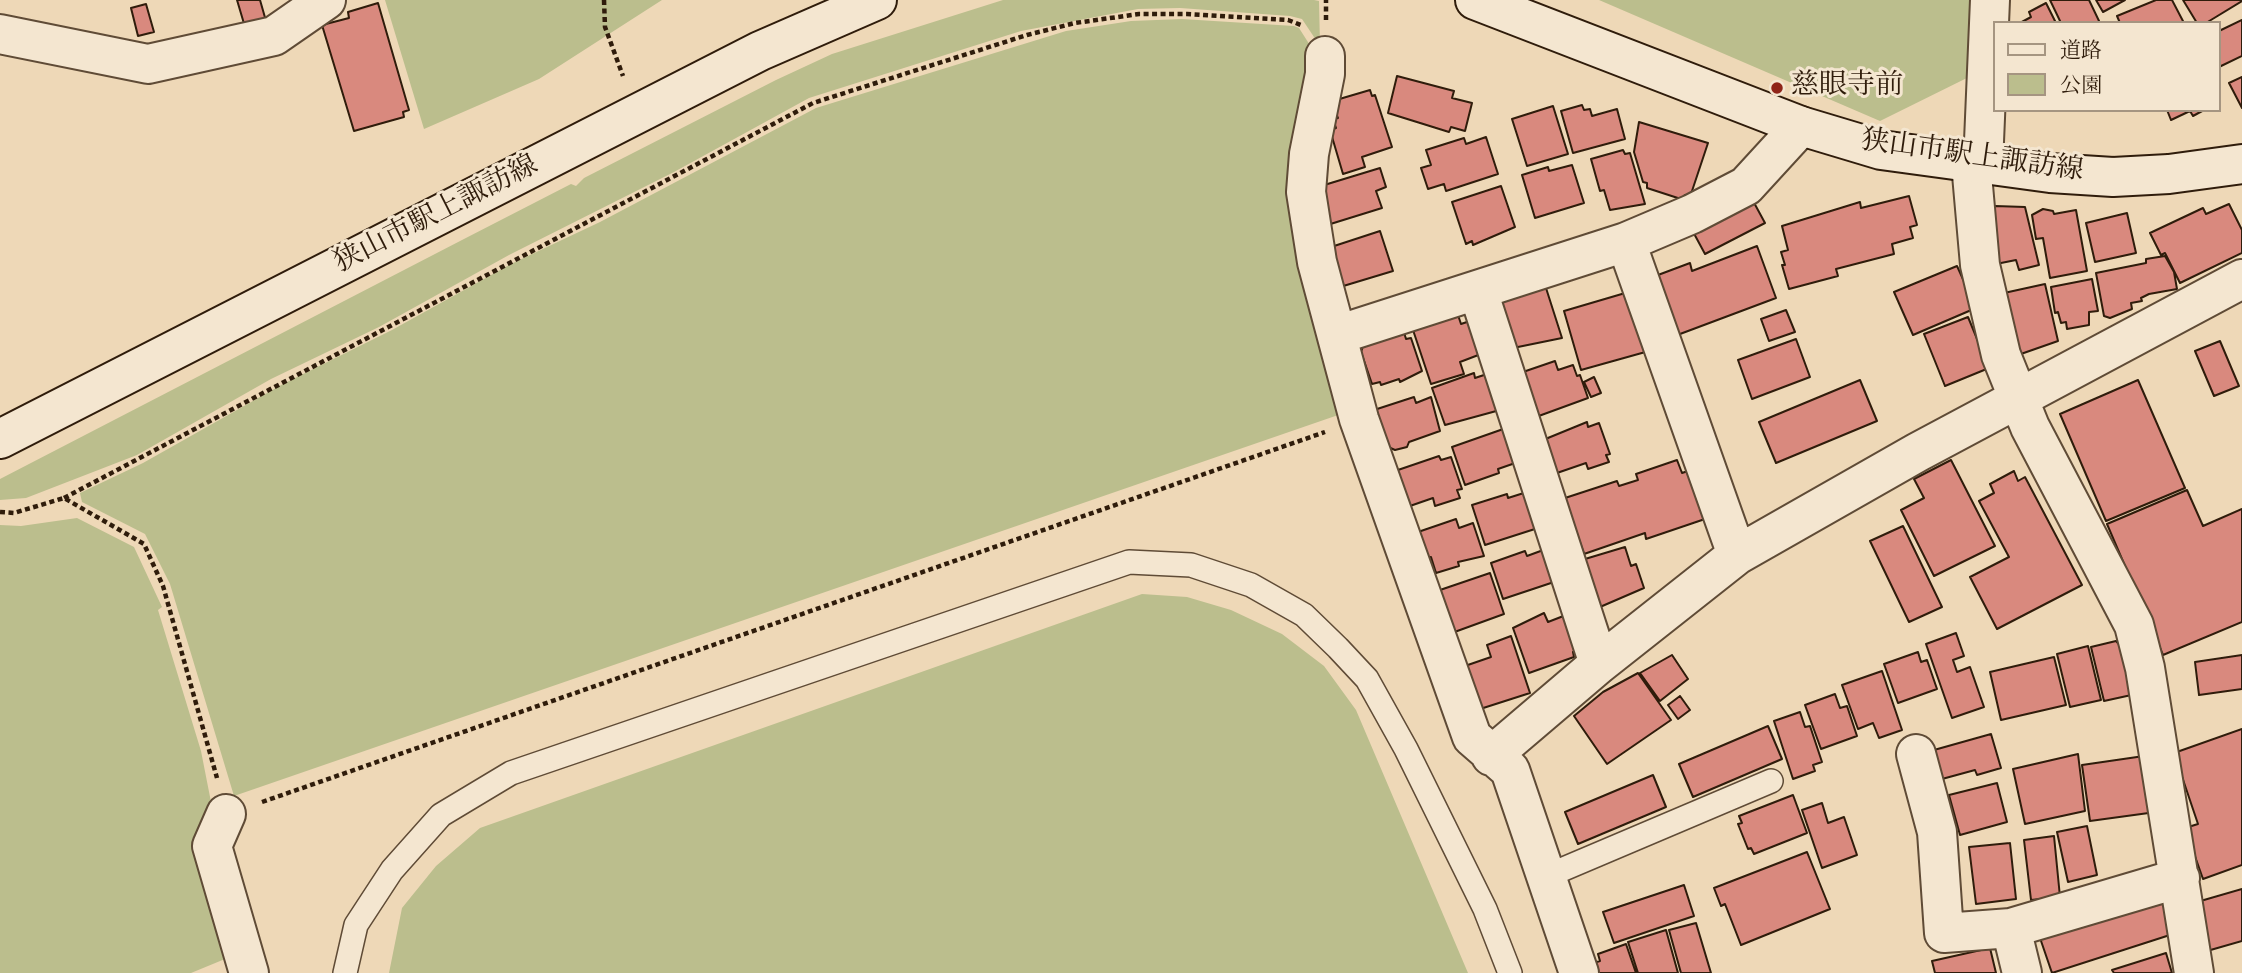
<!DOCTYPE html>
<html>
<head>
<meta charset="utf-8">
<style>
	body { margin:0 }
	#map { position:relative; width:2242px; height:973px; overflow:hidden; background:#eed8b7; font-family:Vollkorn,"Noto Serif JP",serif }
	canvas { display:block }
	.legend { position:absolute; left:1993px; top:21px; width:228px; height:91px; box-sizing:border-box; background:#f4e6d0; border:2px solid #a59581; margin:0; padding:9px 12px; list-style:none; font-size:21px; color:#2f1c0b }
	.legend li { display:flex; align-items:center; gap:14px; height:35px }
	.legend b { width:35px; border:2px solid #a59581 }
</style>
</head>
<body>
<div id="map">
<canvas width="2242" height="973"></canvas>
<ul class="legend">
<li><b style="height:9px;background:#f4e6d0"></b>道路</li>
<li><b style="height:19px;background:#bbbe8d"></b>公園</li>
</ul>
</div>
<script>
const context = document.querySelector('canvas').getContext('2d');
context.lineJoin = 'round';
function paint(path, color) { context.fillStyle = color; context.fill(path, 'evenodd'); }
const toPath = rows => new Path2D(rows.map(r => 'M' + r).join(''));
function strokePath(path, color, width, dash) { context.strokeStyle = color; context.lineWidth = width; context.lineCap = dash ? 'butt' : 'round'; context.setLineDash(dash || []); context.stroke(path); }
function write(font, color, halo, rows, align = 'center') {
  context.font = font + ' Vollkorn,"Noto Serif JP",serif'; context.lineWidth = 6; context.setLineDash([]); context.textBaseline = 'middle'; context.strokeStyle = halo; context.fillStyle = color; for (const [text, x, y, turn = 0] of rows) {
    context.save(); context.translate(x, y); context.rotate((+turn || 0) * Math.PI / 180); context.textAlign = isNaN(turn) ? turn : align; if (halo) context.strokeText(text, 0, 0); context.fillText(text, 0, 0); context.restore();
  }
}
paint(toPath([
	[385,0,662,0,539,79,424,129],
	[1003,0,1314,0,1319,1,1320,46,1302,19,1290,16,1180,8,1138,9,1021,31,809,98,674,172,509,255,379,327,271,379,137,455,26,498,0,500,0,479,462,240,571,184,576,186,584,178,776,80,832,54],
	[1599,0,1981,0,1977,73,1880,121],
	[1182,19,1294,26,1299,28,1313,50,1294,177,1344,413,234,796,170,584,145,534,82,502,80,493,143,463,283,384,392,330,511,264,600,222,816,108,1066,31,1131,21],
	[77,518,134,547,162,607,158,610,201,751,211,802,193,846,228,946,225,959,191,973,0,973,0,525,21,526],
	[1142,594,1187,597,1231,610,1282,634,1324,666,1356,710,1468,973,389,973,402,908,436,866,480,828]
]), '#bbbe8d');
const building = toPath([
	[237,0,260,0,266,21,245,27,237,0],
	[2050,0,2089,0,2100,23,2061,23,2050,0],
	[2096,0,2125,0,2103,12,2096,0],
	[2156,0,2172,0,2184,23,2120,23,2117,16,2156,0],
	[2183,0,2242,0,2242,1,2206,23,2197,23,2183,0],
	[378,3,409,110,403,112,404,117,354,131,322,25,349,18,348,12,378,3],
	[2046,3,2056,23,2020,23,2031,17,2029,12,2046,3],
	[146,4,154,32,138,36,131,8,146,4],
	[2242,20,2242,56,2219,67,2219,31,2242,20],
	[1397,76,1454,91,1452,98,1472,103,1465,131,1451,127,1449,132,1388,113,1397,76],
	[2242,77,2242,108,2229,83,2242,77],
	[1370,90,1372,96,1375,95,1392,147,1362,157,1365,167,1343,174,1330,130,1336,128,1333,119,1338,118,1334,108,1336,100,1370,90],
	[1582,105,1584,110,1590,109,1592,116,1617,109,1625,139,1573,153,1561,111,1582,105],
	[1553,106,1568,154,1527,166,1512,119,1553,106],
	[2167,110,2204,110,2193,116,2190,111,2171,120,2167,110],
	[1639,122,1708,143,1690,197,1685,195,1684,200,1647,188,1647,183,1643,182,1634,152,1639,122],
	[1486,137,1498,174,1446,191,1444,184,1428,189,1421,168,1431,165,1426,150,1464,138,1466,144,1486,137],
	[1623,150,1625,154,1630,153,1645,204,1610,210,1604,190,1600,191,1591,159,1623,150],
	[1572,165,1584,203,1535,218,1522,175,1548,167,1549,171,1572,165],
	[1380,168,1386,187,1376,191,1382,208,1324,226,1321,186,1380,168],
	[1501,186,1515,227,1473,245,1472,241,1466,244,1452,202,1501,186],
	[1909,196,1917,225,1910,227,1913,238,1892,244,1894,254,1836,269,1838,276,1789,289,1782,265,1785,265,1781,252,1788,250,1782,226,1860,202,1861,208,1909,196],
	[1752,199,1765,223,1705,254,1691,228,1752,199],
	[2229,204,2242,230,2242,253,2180,283,2165,253,2161,255,2150,233,2203,208,2206,214,2229,204],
	[1995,206,2025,207,2039,265,2019,270,2016,260,1996,264,1986,212,1995,206],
	[2043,209,2053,211,2054,214,2076,210,2087,271,2050,278,2043,238,2036,239,2032,215,2043,209],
	[2127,213,2136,253,2095,262,2086,223,2127,213],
	[1380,231,1393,271,1340,287,1328,248,1380,231],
	[1757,246,1776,298,1672,337,1650,278,1690,263,1692,271,1757,246],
	[2165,256,2174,272,2177,289,2149,294,2141,298,2142,301,2131,303,2132,309,2110,318,2104,316,2096,273,2146,263,2146,259,2165,256],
	[1957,266,1976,308,1913,335,1894,292,1957,266],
	[2092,279,2098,311,2089,312,2089,325,2067,329,2066,322,2061,323,2058,312,2055,313,2051,287,2092,279],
	[2045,284,2058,341,2018,355,2004,293,2045,284],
	[1546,288,1562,338,1513,348,1500,309,1504,301,1546,288],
	[1632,291,1649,351,1581,370,1564,311,1632,291],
	[1786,310,1795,332,1769,341,1761,319,1786,310],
	[1458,315,1461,324,1470,321,1481,354,1460,362,1464,374,1431,384,1413,330,1458,315],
	[1968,317,1989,368,1945,386,1924,334,1968,317],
	[1403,329,1406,339,1411,338,1422,371,1400,382,1399,379,1381,385,1380,382,1372,384,1361,352,1364,343,1403,329],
	[1796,339,1810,377,1752,399,1738,360,1796,339],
	[2220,341,2239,386,2214,396,2195,351,2220,341],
	[1555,361,1558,370,1573,365,1577,376,1580,375,1588,398,1536,417,1520,373,1555,361],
	[1474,373,1475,378,1487,374,1500,410,1445,425,1432,388,1474,373],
	[1594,377,1601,393,1591,397,1584,382,1594,377],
	[1860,380,1877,421,1776,463,1759,422,1860,380],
	[2138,380,2185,488,2106,521,2060,414,2138,380],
	[1414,397,1416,403,1431,397,1440,431,1409,442,1407,447,1395,450,1386,446,1374,410,1414,397],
	[1587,422,1588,427,1599,423,1610,454,1606,455,1609,462,1588,469,1586,463,1554,474,1543,440,1587,422],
	[1509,427,1521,461,1498,469,1499,473,1465,485,1452,447,1509,427],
	[1439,456,1441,460,1451,457,1462,489,1457,490,1460,498,1435,506,1433,498,1407,507,1395,471,1439,456],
	[1677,460,1682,473,1688,471,1705,519,1646,539,1645,533,1584,554,1565,498,1617,481,1619,486,1638,480,1636,474,1677,460],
	[1951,460,1995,546,1934,576,1901,510,1924,498,1914,479,1951,460],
	[2014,471,2018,481,2025,477,2082,585,1997,629,1970,577,2009,557,1979,501,1994,493,1990,484,2014,471],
	[2187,490,2203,526,2242,509,2242,622,2163,655,2107,524,2187,490],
	[1527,492,1538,528,1485,545,1472,505,1507,494,1508,498,1527,492],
	[1456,519,1459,528,1473,523,1484,556,1458,562,1459,566,1436,573,1431,557,1427,559,1418,532,1456,519],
	[1903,526,1942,607,1909,622,1870,541,1903,526],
	[1625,547,1631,566,1636,564,1644,588,1600,607,1585,559,1625,547],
	[1546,549,1557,581,1503,599,1491,563,1525,551,1527,556,1546,549],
	[1490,573,1504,614,1449,634,1440,590,1490,573],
	[1544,613,1548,622,1566,615,1579,650,1573,652,1574,657,1529,673,1513,628,1544,613],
	[1956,633,1964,656,1953,660,1957,672,1970,667,1984,707,1952,718,1926,644,1956,633],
	[1511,636,1530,693,1477,710,1462,667,1491,657,1487,645,1511,636],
	[2116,641,2126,652,2136,694,2104,701,2091,647,2116,641],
	[2088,646,2101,700,2070,707,2057,654,2088,646],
	[1918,652,1921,662,1927,660,1937,689,1898,703,1884,664,1918,652],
	[1672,655,1688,679,1660,701,1640,673,1672,655],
	[2242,655,2242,689,2199,695,2195,662,2242,655],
	[2054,657,2066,705,2001,720,1990,672,2054,657],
	[1882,671,1902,730,1879,738,1873,723,1858,729,1842,685,1882,671],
	[1638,673,1671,720,1607,764,1574,716,1603,692,1638,673],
	[1835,694,1840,708,1847,706,1857,736,1821,749,1805,705,1835,694],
	[1680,696,1690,710,1678,719,1668,705,1680,696],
	[1800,712,1805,727,1810,726,1822,762,1813,765,1815,771,1793,779,1774,721,1800,712],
	[1768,726,1782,759,1693,797,1679,764,1768,726],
	[2242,729,2242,865,2203,879,2185,828,2198,824,2174,753,2242,729],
	[1991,734,2001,768,1977,775,1975,770,1942,779,1934,750,1991,734],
	[2078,754,2085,811,2025,824,2013,769,2078,754],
	[2144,756,2156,812,2090,821,2082,765,2144,756],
	[1653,775,1666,807,1578,844,1565,812,1653,775],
	[1997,783,2007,822,1960,835,1949,795,1997,783],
	[1793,795,1807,833,1754,854,1751,848,1748,849,1738,824,1742,823,1739,816,1793,795],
	[1822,803,1828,823,1844,817,1857,855,1822,868,1802,810,1822,803],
	[2087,826,2097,875,2068,882,2057,832,2087,826],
	[2054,836,2060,897,2031,900,2024,840,2054,836],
	[2010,843,2016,899,1976,904,1969,847,2010,843],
	[1807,852,1830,909,1741,945,1725,904,1721,906,1714,888,1807,852],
	[1684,885,1694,916,1614,943,1603,912,1684,885],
	[2242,889,2242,941,2207,951,2197,902,2242,889],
	[2160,896,2173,934,2052,973,2039,935,2160,896],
	[1696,923,1711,973,1681,973,1669,930,1696,923],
	[1666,930,1678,973,1638,973,1628,942,1666,930],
	[1626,944,1636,973,1593,973,1590,964,1600,961,1598,954,1626,944],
	[1990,948,1996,973,1935,973,1932,961,1990,948],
	[2166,953,2172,973,2114,973,2112,970,2166,953]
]);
paint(building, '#d9897e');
strokePath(building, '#2f1c0b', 2);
const lane = toPath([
	[1547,876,1771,781],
	[345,973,356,925,392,870,441,815,511,773,1129,562,1191,565,1251,585,1304,615,1338,648,1367,679,1406,749,1485,909,1510,973]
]);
const street = toPath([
	[0,34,148,64,274,36,326,0],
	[1325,56,1325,74,1309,154,1306,192,1317,262,1359,419,1472,737,1510,770,1579,973],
	[1971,163,1980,265,2001,355,2030,427,2134,625,2145,668,2194,973],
	[1983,165,1990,0],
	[1626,242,1737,555],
	[1478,291,1599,664],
	[1337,335,1626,242,1692,214,1746,186,1801,126],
	[1916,754,1937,832,1944,933,2011,928,2180,878],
	[1491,756,1599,664,1737,555,1918,452,2242,279],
	[226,814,212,846,249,973],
	[2011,928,2022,973]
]);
const secondary = toPath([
	[1475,0,1801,126,1881,150,2050,173,2113,177,2169,174,2242,164],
	[0,439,760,51,877,0]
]);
strokePath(lane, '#5f4b36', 26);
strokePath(street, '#5f4b36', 42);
strokePath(secondary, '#2f1c0b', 42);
strokePath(toPath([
	[604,0,605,27,623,76],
	[1326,20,1326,0],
	[64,498,813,103,1027,35,1075,23,1139,14,1187,14,1288,20,1301,25],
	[0,512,14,513,64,498,144,544,163,586,217,778],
	[262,802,1325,432]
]), '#2f1c0b', 4.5, [5, 3.5]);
strokePath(lane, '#f4e6d0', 23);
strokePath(street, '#f4e6d0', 38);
strokePath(secondary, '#f4e6d0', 38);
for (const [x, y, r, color] of [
	[1777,88,7,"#8f2418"]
]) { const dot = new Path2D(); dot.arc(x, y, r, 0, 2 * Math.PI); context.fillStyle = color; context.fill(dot); strokePath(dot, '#f4e6d0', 2.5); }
write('28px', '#2f1c0b', '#f4e6d0', [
	["慈眼寺前",1791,88]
], 'left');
write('28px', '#2f1c0b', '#f4e6d0', [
	["狭山市駅上諏訪線",1972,158,8],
	["狭山市駅上諏訪線",437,216,-27]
]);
</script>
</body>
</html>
